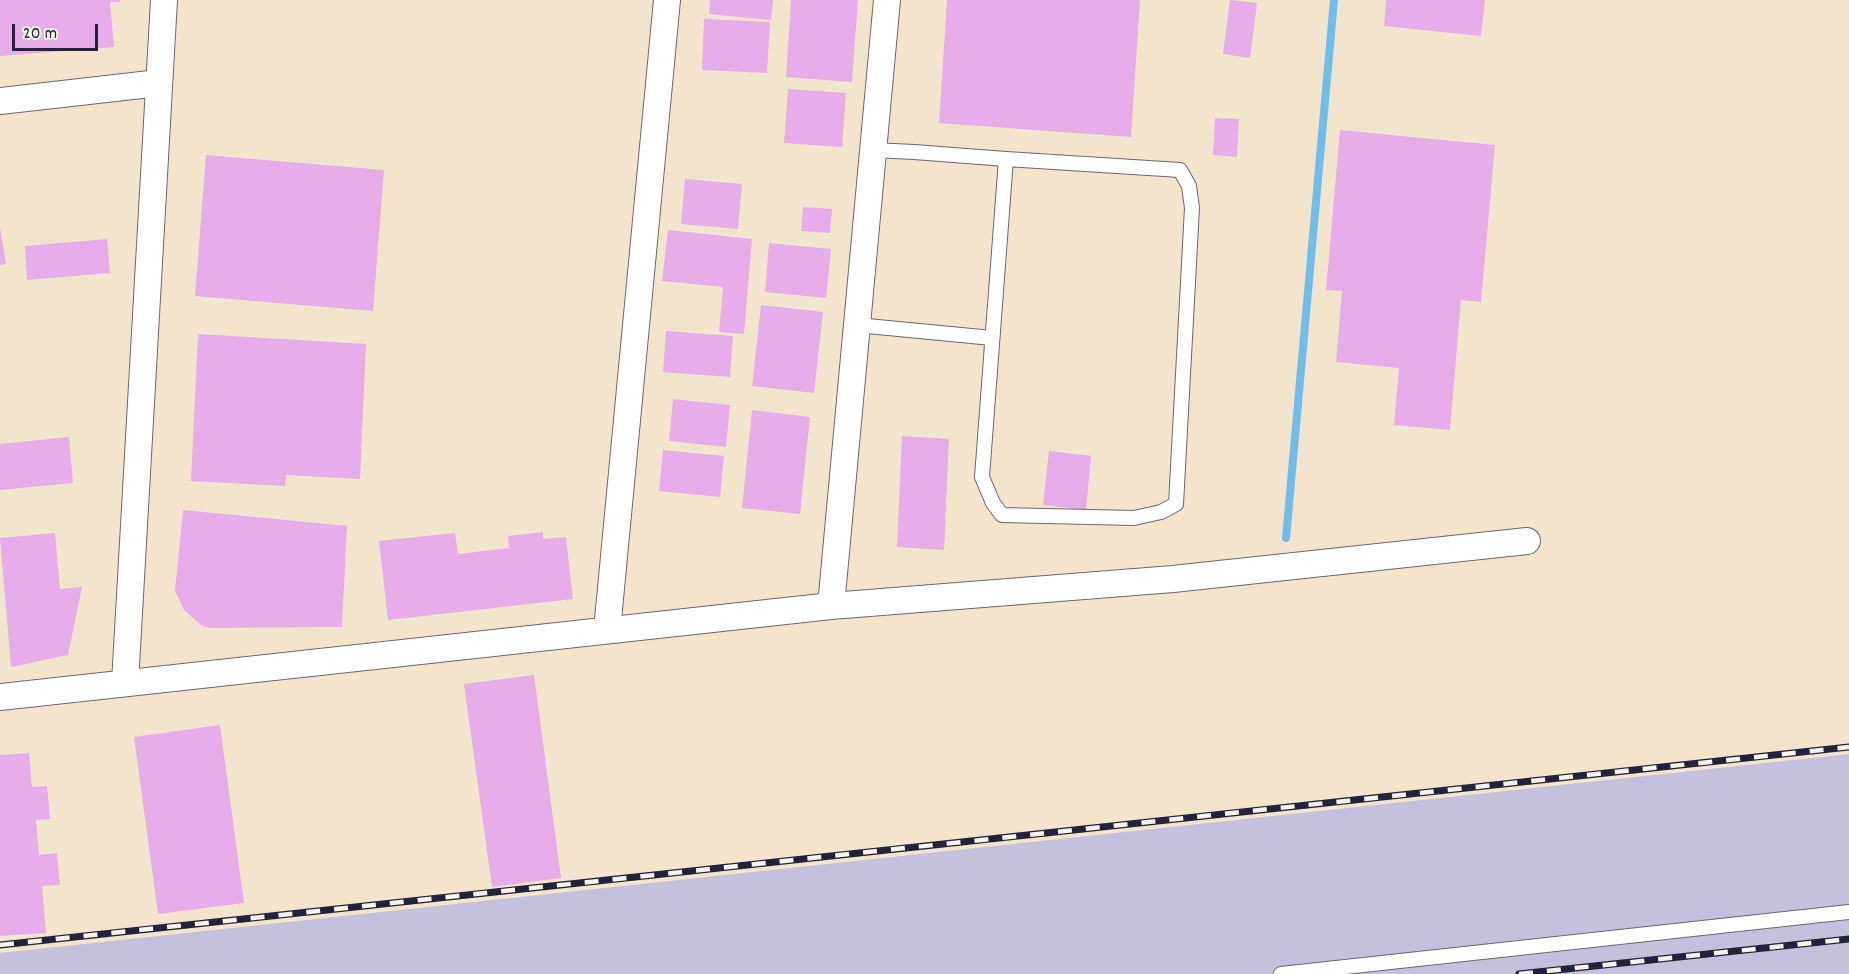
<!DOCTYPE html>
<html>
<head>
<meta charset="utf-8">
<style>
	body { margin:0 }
	#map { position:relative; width:1849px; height:974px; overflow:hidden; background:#f3e5cc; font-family:Dekko,sans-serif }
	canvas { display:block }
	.scale { position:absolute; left:12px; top:24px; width:86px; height:27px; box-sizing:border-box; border:3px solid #22223b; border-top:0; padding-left:8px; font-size:18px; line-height:21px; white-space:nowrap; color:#22223b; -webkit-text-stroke:4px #f7f3e8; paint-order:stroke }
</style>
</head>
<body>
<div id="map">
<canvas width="1849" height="974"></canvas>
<div class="scale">20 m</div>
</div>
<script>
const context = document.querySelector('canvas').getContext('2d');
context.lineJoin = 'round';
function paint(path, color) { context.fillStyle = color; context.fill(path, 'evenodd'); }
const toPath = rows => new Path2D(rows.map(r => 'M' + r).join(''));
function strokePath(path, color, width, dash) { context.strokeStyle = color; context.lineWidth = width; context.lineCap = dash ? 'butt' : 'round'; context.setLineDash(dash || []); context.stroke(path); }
paint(toPath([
	[1849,754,1849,974,0,974,0,953]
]), '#c5c0db');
strokePath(toPath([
	[1286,538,1334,0]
]), '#6fbde9', 8);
paint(toPath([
	[0,0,120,0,121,2,110,2,114,47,0,56],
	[710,0,773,0,771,20,709,14],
	[791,0,858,0,852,82,786,77],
	[947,0,1140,0,1131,137,939,123],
	[1230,0,1257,3,1250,58,1223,54],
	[1386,0,1485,0,1481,36,1384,26],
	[704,19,770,22,767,73,702,70],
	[788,89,846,93,842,147,784,143],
	[1215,118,1239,119,1237,157,1213,155],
	[1340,130,1495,145,1481,302,1461,300,1450,430,1394,425,1399,368,1336,362,1342,291,1326,290],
	[206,155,384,170,373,311,195,296],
	[685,179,742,184,738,229,681,224],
	[803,207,832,209,830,233,801,231],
	[0,227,6,264,0,265],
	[668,230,752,239,744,334,719,332,723,287,662,281],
	[107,239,110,273,27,280,25,246],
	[769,243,831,249,826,298,765,292],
	[761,305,823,312,814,393,752,386],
	[666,331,733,336,730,377,663,372],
	[198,334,366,344,360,479,286,475,285,486,191,481],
	[673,399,730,405,726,447,669,441],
	[752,410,810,417,800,514,742,508],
	[902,436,949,439,944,550,897,547],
	[69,437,73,483,0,490,0,444],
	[663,450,724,456,720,497,659,491],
	[1049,451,1091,456,1086,510,1043,505],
	[183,510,347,526,342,627,211,628,202,626,184,610,175,591],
	[543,532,543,539,566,537,573,599,388,620,379,541,455,533,458,554,509,548,508,536],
	[55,533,60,589,82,587,68,655,11,667,0,538],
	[534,675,561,878,492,887,464,684],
	[220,725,244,903,158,914,134,737],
	[29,753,32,787,47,786,50,819,36,820,39,855,57,853,60,885,42,886,46,933,0,936,0,755]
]), '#e7acea');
const service = toPath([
	[873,150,914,152,1006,159,1180,170,1189,186,1192,208,1176,504,1161,512,1134,518,1002,515,993,503,982,477,1006,159],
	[857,325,992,338],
	[1281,974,1849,912]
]);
const minor = toPath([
	[0,101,159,83],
	[831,606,887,0],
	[607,630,667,0],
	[125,683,164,0],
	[0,697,831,606,1173,579,1527,541]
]);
strokePath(service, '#6b666e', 16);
strokePath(minor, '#6b666e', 28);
strokePath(service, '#fff', 14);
strokePath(minor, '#fff', 26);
const rail = toPath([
	[0,945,1849,747],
	[1519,974,1849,939]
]);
strokePath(rail, '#22223b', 7);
strokePath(rail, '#f7f3e8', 4.5, [14]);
</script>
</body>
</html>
